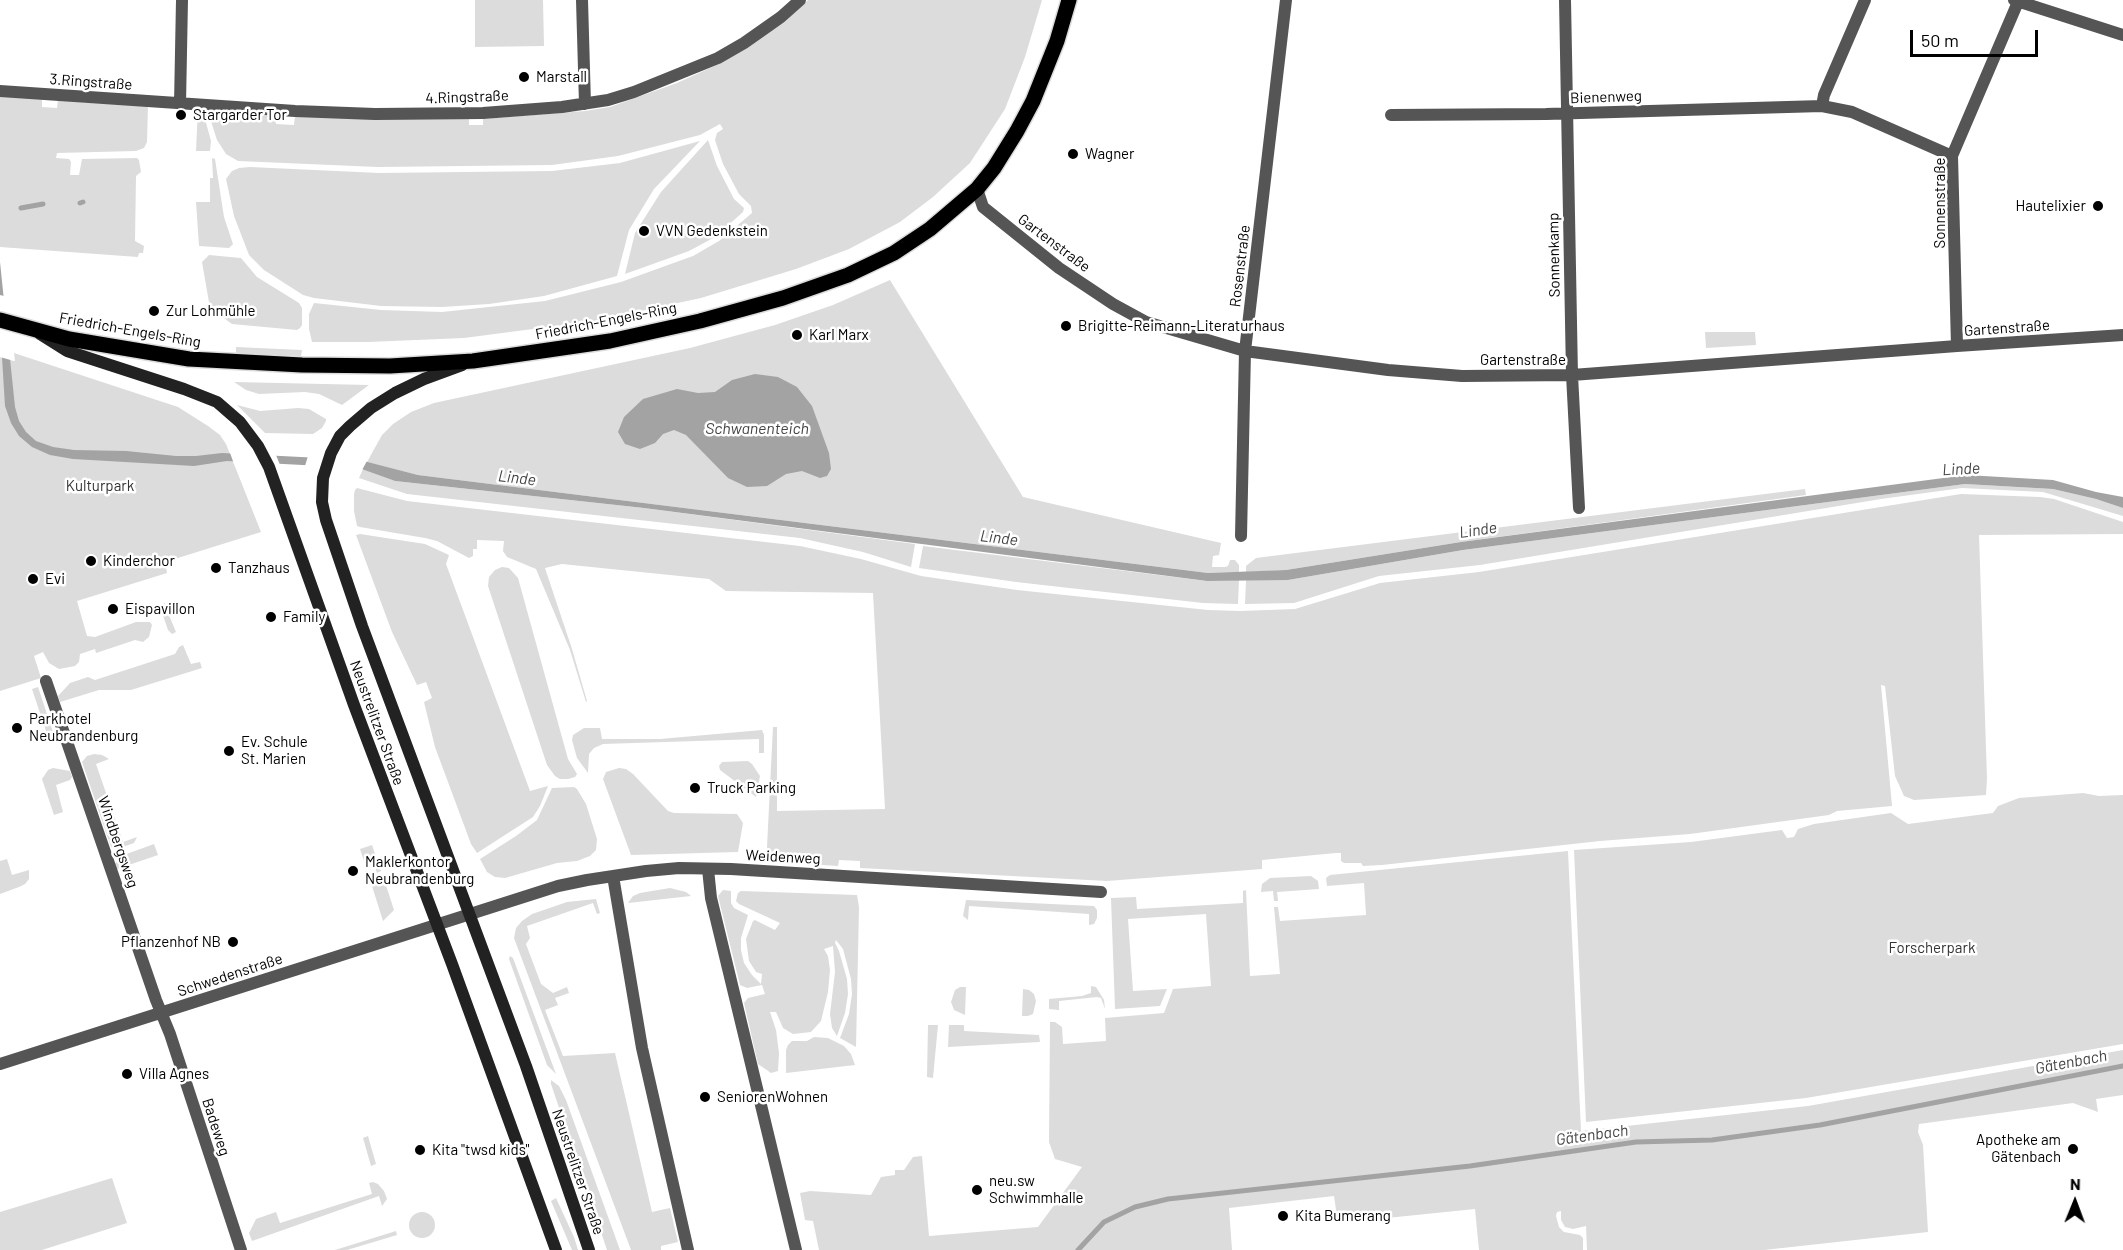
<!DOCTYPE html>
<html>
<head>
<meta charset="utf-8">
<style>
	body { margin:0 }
	#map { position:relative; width:2123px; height:1250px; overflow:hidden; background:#fff; font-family:Barlow,sans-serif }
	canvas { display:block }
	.north { position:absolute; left:2045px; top:1172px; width:60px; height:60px; -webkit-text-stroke:4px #fff; paint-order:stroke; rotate:1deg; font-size:16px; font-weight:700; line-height:24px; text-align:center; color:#000 }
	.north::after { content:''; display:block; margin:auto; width:21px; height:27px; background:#000; clip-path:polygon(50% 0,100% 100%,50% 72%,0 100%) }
	.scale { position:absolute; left:1910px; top:30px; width:128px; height:27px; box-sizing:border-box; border:3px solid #000; border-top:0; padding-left:8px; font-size:18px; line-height:21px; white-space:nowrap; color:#000; -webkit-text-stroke:4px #fff; paint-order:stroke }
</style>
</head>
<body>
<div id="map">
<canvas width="2123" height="1250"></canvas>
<div class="north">N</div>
<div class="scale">50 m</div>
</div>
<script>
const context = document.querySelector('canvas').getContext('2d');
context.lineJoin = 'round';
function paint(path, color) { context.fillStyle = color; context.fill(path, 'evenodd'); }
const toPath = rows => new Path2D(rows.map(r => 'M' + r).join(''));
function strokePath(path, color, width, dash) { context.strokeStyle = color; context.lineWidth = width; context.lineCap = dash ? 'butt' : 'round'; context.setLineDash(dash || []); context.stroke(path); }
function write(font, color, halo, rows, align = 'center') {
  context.font = font + ' Barlow,sans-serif'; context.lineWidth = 5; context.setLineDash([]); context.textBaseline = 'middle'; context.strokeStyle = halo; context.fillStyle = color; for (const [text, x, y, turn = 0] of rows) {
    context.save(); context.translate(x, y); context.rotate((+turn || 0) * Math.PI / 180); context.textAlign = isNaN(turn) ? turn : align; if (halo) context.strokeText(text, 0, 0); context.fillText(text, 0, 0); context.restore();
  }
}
paint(toPath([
	[475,0,543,0,544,46,475,47],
	[808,0,1042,0,1025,57,1005,109,970,163,933,197,900,222,849,249,796,269,701,298,594,321,464,338,368,342,312,342,309,329,309,314,314,303,381,310,442,312,545,301,621,282,693,256,719,241,752,213,751,206,739,194,723,164,715,140,717,133,723,129,720,124,700,135,618,156,552,165,378,167,238,161,226,154,217,140,208,112,209,108,276,115,276,124,294,125,295,116,469,118,469,125,483,125,483,119,585,111,610,107,677,83,721,63,785,22],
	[0,96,42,99,42,107,57,108,58,100,88,103,148,105,147,142,144,148,136,151,57,153,56,158,69,159,71,162,70,175,79,175,82,159,137,158,139,160,141,172,136,176,135,241,144,246,143,253,139,253,138,257,0,247],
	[198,107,202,108,211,141,210,151,196,151],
	[708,140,717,166,734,199,744,208,743,212,715,237,689,251,625,274,635,233,661,192],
	[700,141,654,189,629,230,617,276,544,296,489,304,442,307,381,306,314,298,303,295,264,270,249,255,234,216,226,179,232,171,239,168,250,167,379,173,552,171,620,163],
	[212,158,215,159,224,217,233,244,229,248,199,246,196,202,210,202,210,178,213,178],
	[209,255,241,258,257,277,299,303,302,308,302,325,300,328,297,330,232,324,210,308,202,262],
	[890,280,1023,497,1221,543,1219,555,1213,556,1212,567,1225,567,1228,566,1230,560,1235,560,1239,565,1239,572,1208,573,418,475,367,462,382,435,393,424,411,412,434,403,690,348,775,325,833,305],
	[1705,332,1755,332,1756,345,1706,348],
	[236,347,302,350,301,356,236,354],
	[14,353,178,407,208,426,220,435,226,444,261,532,165,562,167,573,77,601,87,636,95,637,136,622,150,622,152,625,149,637,143,642,135,640,96,653,95,649,80,654,79,662,75,666,59,669,49,663,43,652,34,656,41,678,0,691,0,357,15,361],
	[234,382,369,385,342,405,319,394,305,392,259,394,246,390],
	[237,405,260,411,298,408,309,409,326,419,326,421,322,428,313,434,265,433],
	[363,469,395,481,644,508,915,544,911,567,863,552,800,538,407,494,359,478],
	[1965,484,2053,489,2096,499,2123,508,2123,516,2043,492,1962,488,1881,499,1480,565,1379,576,1294,603,1245,604,1246,580,1288,580,1463,550],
	[357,488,407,501,800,546,861,559,921,576,1017,590,1208,610,1240,611,1295,609,1380,583,1479,572,1961,494,2040,497,2054,499,2123,522,2123,534,1979,535,1987,779,1986,795,1914,800,1904,796,1895,776,1885,686,1881,685,1892,806,1837,811,1829,815,1690,834,1600,841,1382,865,1363,866,1361,863,1344,863,1341,861,1341,853,1336,853,1262,860,1262,869,1107,881,860,868,860,861,839,860,838,866,776,862,771,859,767,847,773,727,777,727,777,811,885,809,873,593,726,591,709,579,562,564,545,568,572,649,587,701,586,702,570,650,536,569,507,557,503,551,504,541,477,540,477,549,473,549,473,556,469,558,437,541,425,538,360,527,357,526,354,511,354,494,355,490],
	[1805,489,1806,495,1461,542,1286,570,1246,572,1246,566,1256,558],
	[360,534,425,544,449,555,446,564,530,791,548,786,540,806,533,817,477,853,471,844,435,747,424,702,432,698,426,682,417,685,392,632,356,535],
	[923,546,1207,581,1239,580,1238,604,1203,603,1016,582,919,568],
	[502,567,509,568,518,578,568,759,577,774,575,777,568,779,560,779,555,776,547,765,488,586,489,577,495,570],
	[164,603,168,605,166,608,176,632,172,634,168,630,160,607],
	[183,645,191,664,200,662,202,668,131,690,99,690,60,702,58,696,70,683,88,677,95,680,175,654,179,647],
	[38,687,54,735,48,737,32,689],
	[584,728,600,728,602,739,660,739,762,730,764,735,764,753,759,753,759,739,603,744,594,748,589,754,588,773,577,758,572,740,573,735],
	[94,754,102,755,109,759,96,764,123,842,137,837,134,843,117,849,111,847,82,762,87,756],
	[748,761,752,764,760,776,756,797,720,770,719,766,722,762],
	[53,768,70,771,72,777,70,780,56,785,63,812,54,815,42,779,48,770],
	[619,768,626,769,633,774,668,811,674,813,737,814,743,823,738,852,631,855,603,779,606,772],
	[574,787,577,789,586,804,597,839,596,850,590,856,577,861,557,863,505,878,495,877,487,872,480,859,516,836,537,820,552,788],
	[2083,793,2099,796,2123,795,2123,1044,1806,1098,1586,1122,1574,850,1691,842,1782,830,1787,838,1794,837,1798,829,1814,824,1891,813,1908,824,1993,813,1998,806,2019,798],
	[154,844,158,855,117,869,115,864,121,856],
	[372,845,381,871,377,873,372,859,364,861,360,849],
	[1568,851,1581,1131,1808,1106,2123,1050,2123,1095,2096,1099,2098,1112,2073,1103,1919,1124,1918,1132,1923,1145,1928,1232,1764,1250,1587,1250,1586,1226,1573,1229,1565,1227,1561,1220,1561,1211,1557,1212,1556,1216,1559,1227,1564,1232,1580,1235,1583,1238,1583,1250,1479,1250,1475,1209,1338,1223,1334,1196,1229,1208,1232,1250,819,1250,813,1221,805,1220,800,1193,810,1191,871,1195,881,1177,895,1175,895,1170,904,1170,913,1157,922,1156,929,1236,1038,1227,1082,1167,1055,1159,1049,1142,1050,1022,1055,1022,1062,1027,1063,1044,1106,1041,1105,1018,1164,1013,1173,989,1211,986,1206,914,1128,919,1133,991,1167,989,1160,1006,1115,1009,1111,898,1136,897,1137,909,1243,903,1243,891,1246,890,1250,976,1280,974,1274,907,1278,907,1280,921,1366,915,1364,883,1327,886,1326,878,1330,875],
	[7,859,12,875,29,870,29,879,25,884,19,887,0,894,0,861],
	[1311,876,1318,881,1319,889,1277,892,1278,901,1274,901,1273,891,1261,892,1262,884,1270,878],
	[385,882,394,910,383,921,372,886],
	[670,888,686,892,691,896,628,903,633,896,640,893],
	[723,890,731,891,731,903,734,908,748,915,741,938,741,950,744,963,752,975,761,984,762,974,756,972,749,961,746,939,753,921,755,920,775,930,780,923,739,904,736,901,738,893,741,891,857,895,859,907,856,1047,840,1038,849,1014,852,994,851,979,843,949,836,940,835,943,839,951,847,979,848,994,845,1013,837,1036,832,1028,830,1014,835,972,833,946,824,949,828,956,830,970,828,992,821,1021,811,1032,793,1034,783,1028,776,1012,770,1012,776,1030,779,1053,778,1071,771,1073,758,1064,744,1003,748,998,765,994,762,985,747,988,740,985,718,896],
	[596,899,600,913,597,914,593,903,527,926,530,938,526,944,541,984,553,993,567,987,569,993,555,998,558,1005,545,1010,563,1056,615,1053,652,1212,670,1208,678,1242,661,1246,661,1250,631,1250,514,938,516,928,522,921,532,914,567,902],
	[966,900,1094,906,1097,910,1097,918,1094,924,1089,925,1089,914,969,906,968,920,963,916],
	[510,956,513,958,556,1074,547,1065,509,959],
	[1091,986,1096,987,1104,1000,1105,1009,1101,998,1097,997,1059,1001,1059,1010,1049,1009,1049,999,1082,996,1091,993],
	[960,987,966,987,965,1015,954,1010,951,1002,955,990],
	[1023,989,1029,990,1034,994,1036,1001,1033,1014,1028,1016,1022,1016],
	[928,1025,938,1025,933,1078,927,1077],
	[949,1025,964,1025,964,1031,1039,1035,1040,1042,948,1047],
	[814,1037,828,1038,844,1046,851,1054,855,1065,786,1073,786,1050,788,1045,792,1041,807,1041],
	[551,1080,559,1086,566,1100,620,1250,607,1250,551,1084],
	[368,1136,376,1164,371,1166,363,1138],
	[112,1178,127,1223,42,1250,0,1250,0,1212],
	[373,1182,378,1184,384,1191,387,1199,382,1206,379,1196,252,1241,249,1233,256,1219,276,1212,280,1223,372,1194,369,1183],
	[556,1198,574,1237,578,1250,572,1250,551,1201],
	'409 1225a13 13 0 1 1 26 0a13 13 0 1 1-26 0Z',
	[396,1231,397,1235,347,1250,335,1250]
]), '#dcdcdc');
paint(toPath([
	[0,262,15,407,19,421,26,432,36,441,53,447,74,450,126,451,176,456,196,456,222,453,360,460,418,475,1208,573,1286,570,1461,542,1966,475,2053,480,2096,492,2123,497,2123,508,2096,499,2053,489,1965,484,1463,550,1288,580,1207,581,644,508,395,481,359,468,227,461,194,466,73,459,50,455,32,447,19,436,11,423,5,406,0,325],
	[755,374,778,377,797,387,812,406,829,453,831,469,827,476,820,478,802,471,786,474,767,486,747,487,728,478,686,435,674,430,663,434,655,443,640,449,625,444,618,432,624,417,643,399,677,389,698,393,715,392,732,380]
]), '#a3a3a3');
paint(toPath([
	[0,295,8,297,14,361,0,357],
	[229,450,302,453,368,459,361,472,234,464],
	[276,455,308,456,305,466,280,465]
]), '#fff');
strokePath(toPath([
	[80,203,83,202],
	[21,208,43,204],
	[1078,1250,1104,1222,1135,1207,1168,1199,1470,1166,1636,1142,1712,1140,1820,1125,2123,1066]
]), '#a3a3a3', 5);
const primary = toPath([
	[0,320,69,339,189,359,302,365,390,366,473,361,610,341,700,321,783,298,848,275,894,253,930,229,977,189,994,168,1017,131,1033,101,1057,41,1069,0]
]);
strokePath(primary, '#dbdbdb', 18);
strokePath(toPath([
	[582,0,585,104],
	[1565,0,1572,375,1579,508],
	[2014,0,2123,35],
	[0,91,295,111,375,114,483,113,562,107,608,100,634,92,718,58,744,43,781,17,800,0],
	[180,104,182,0],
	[1822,106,1852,112,1952,156],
	[1391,115,1546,114,1822,106,1824,95,1865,0],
	[977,189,983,207,1059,268,1113,304,1146,322,1245,351,1388,370,1462,376,1572,375,1957,346,2123,335],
	[1957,346,1952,156,2018,2],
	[1241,536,1245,351,1286,0],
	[46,681,156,1000,170,1034,241,1250],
	[708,869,711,898,796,1250],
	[613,876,642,1048,688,1250],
	[0,1064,558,886,587,880,646,871,679,868,731,869,1101,892]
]), '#555', 12);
strokePath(toPath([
	[40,334,67,351,184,389,217,402,240,422,258,446,269,467,354,705,452,964,556,1250],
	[462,365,424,379,395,393,371,408,350,426,340,436,331,453,323,478,322,502,326,520,362,626,526,1066,589,1250]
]), '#222', 12);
strokePath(primary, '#000', 15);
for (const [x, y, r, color] of [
	[524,77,6,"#000"],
	[181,115,6,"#000"],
	[1073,154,6,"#000"],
	[2098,206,6,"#000"],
	[644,231,6,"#000"],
	[154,311,6,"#000"],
	[1066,326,6,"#000"],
	[797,335,6,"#000"],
	[91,561,6,"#000"],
	[216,568,6,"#000"],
	[33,579,6,"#000"],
	[113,609,6,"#000"],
	[271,617,6,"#000"],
	[17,728,6,"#000"],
	[229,751,6,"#000"],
	[695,788,6,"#000"],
	[353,871,6,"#000"],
	[233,942,6,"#000"],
	[127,1074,6,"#000"],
	[705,1097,6,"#000"],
	[2073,1149,6,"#000"],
	[420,1150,6,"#000"],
	[977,1190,6,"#000"],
	[1283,1216,6,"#000"]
]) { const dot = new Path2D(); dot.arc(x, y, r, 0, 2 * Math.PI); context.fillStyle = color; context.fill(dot); strokePath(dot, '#fff', 2); }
write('15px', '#000', '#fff', [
	["Marstall",536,77],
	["Stargarder Tor",193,115],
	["Wagner",1085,154],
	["Hautelixier",2086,206,"right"],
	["VVN Gedenkstein",656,231],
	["Zur Lohmühle",166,311],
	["Brigitte-Reimann-Literaturhaus",1078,326],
	["Karl Marx",809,335],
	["Kinderchor",103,561],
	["Tanzhaus",228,568],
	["Evi",45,579],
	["Eispavillon",125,609],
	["Family",283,617],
	["Parkhotel",29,719],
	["Neubrandenburg",29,736],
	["Ev. Schule",241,742],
	["St. Marien",241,759],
	["Truck Parking",707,788],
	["Maklerkontor",365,862],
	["Neubrandenburg",365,879],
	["Pflanzenhof NB",221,942,"right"],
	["Villa Agnes",139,1074],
	["SeniorenWohnen",717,1097],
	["Apotheke am",2061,1140,"right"],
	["Gätenbach",2061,1157,"right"],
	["Kita \"twsd kids\"",432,1150],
	["neu.sw",989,1181],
	["Schwimmhalle",989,1198],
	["Kita Bumerang",1295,1216]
], 'left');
write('15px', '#000', '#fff', [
	["3.Ringstraße",91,82,4],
	["4.Ringstraße",467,97,-2],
	["Bienenweg",1606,97,-2],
	["Sonnenstraße",1940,203,-90],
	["Gartenstraße",1054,243,37],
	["Sonnenkamp",1554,255,-91],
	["Rosenstraße",1240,266,-83],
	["Friedrich-Engels-Ring",606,321,-11],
	["Gartenstraße",2007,328,-4],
	["Friedrich-Engels-Ring",130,330,10],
	["Gartenstraße",1523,360],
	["Neustrelitzer Straße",377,723,70],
	["Windbergsweg",118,842,71],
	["Weidenweg",783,857,3],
	["Schwedenstraße",230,975,-18],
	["Badeweg",216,1127,72],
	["Neustrelitzer Straße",578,1172,71]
]);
write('15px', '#333', '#fff', [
	["Kulturpark",100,486],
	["Forscherpark",1932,948]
]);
write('italic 16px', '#444', '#fff', [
	["Schwanenteich",757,429],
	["Linde",1961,469,-3],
	["Linde",517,478,7],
	["Linde",1478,530,-8],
	["Linde",999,538,7],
	["Gätenbach",2071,1062,-11],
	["Gätenbach",1592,1135,-8]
]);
</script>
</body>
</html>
